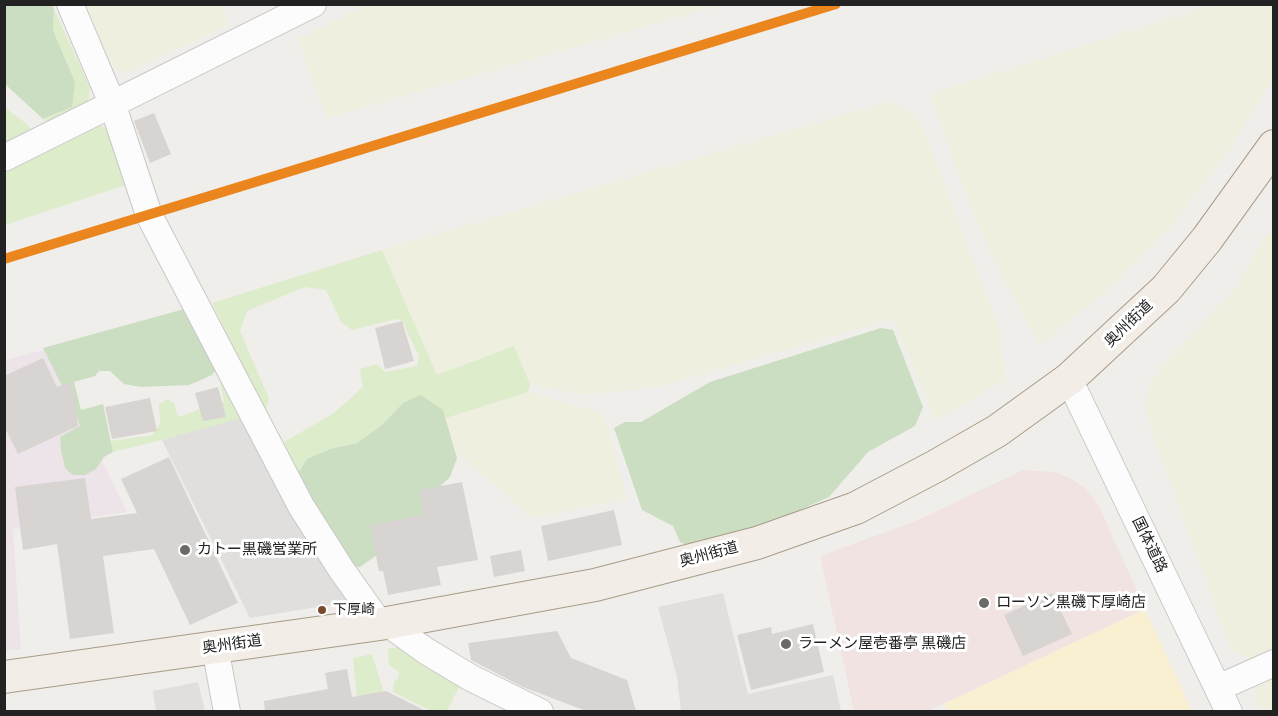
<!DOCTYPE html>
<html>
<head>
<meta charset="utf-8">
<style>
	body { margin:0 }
	#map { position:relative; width:1278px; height:716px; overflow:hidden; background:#f0eeeb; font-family:Signika,sans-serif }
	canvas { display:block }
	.frame { position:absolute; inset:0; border:6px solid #222; pointer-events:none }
</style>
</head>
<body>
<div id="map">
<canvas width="1278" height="716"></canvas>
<div class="frame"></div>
</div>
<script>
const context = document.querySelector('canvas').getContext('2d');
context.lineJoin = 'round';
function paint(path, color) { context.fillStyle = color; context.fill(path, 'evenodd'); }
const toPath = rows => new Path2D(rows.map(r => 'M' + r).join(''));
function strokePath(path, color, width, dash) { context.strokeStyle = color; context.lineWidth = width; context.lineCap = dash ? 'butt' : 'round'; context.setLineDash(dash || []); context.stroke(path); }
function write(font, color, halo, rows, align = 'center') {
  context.font = font + ' Signika,"Noto Sans JP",sans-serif'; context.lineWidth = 6; context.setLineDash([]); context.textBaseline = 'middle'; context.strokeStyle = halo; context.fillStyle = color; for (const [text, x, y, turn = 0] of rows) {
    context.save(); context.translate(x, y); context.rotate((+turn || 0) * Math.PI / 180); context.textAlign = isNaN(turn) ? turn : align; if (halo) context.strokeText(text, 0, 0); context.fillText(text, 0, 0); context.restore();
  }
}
paint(toPath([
	[1023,470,1053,472,1070,478,1086,489,1098,504,1145,609,928,711,854,711,820,556,916,521]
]), '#f1e3e1');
paint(toPath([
	[47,349,127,512,13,529,21,649,5,651,5,360]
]), '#ede4e9');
paint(toPath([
	[368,4,719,4,719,5,603,39,326,118,298,39],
	[86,5,221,5,229,25,123,74,110,62],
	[1212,5,1273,5,1273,78,1229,151,1173,224,1112,286,1040,345,998,269,969,204,930,94],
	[888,102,910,111,923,128,1000,331,1005,380,936,420,893,319,661,386,585,395,530,384,514,347,437,375,382,250],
	[1272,233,1273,650,1251,660,1231,650,1153,435,1145,406,1149,385,1162,366,1236,288,1265,236],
	[528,392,599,412,608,426,627,499,533,518,456,452,446,418],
	[1273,678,1273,711,1261,711,1255,699,1257,689,1265,681]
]), '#efefdf');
paint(toPath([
	[54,9,90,88,87,108,52,126,43,120,71,107,75,82,53,29],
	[4,107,27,124,34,134,4,147],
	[97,124,116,133,138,181,5,225,4,174,50,146],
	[382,250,437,375,514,346,530,384,528,392,446,418,443,410,403,403,382,425,357,443,330,449,307,459,298,473,284,442,334,413,363,387,360,369,377,364,385,372,417,366,419,356,402,321,396,319,352,330,341,322,326,290,305,287,247,311,240,331,269,399,265,414,212,303],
	[228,381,247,419,113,452,111,441,152,435,160,424,159,404,167,399,174,403,178,417,224,401,220,383],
	[388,648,406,648,462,681,447,711,431,711,393,692,394,682,398,678,399,672,389,665],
	[372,654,384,693,375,711,358,711,353,658]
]), '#ddeccb');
paint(toPath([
	[4,5,52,5,54,9,53,30,75,82,72,107,43,119,5,84],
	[195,306,220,365,212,375,189,385,141,387,124,384,110,371,99,371,95,376,74,382,81,410,103,404,113,452,104,457,96,469,85,475,73,475,65,468,61,450,60,437,80,426,76,414,43,348],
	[881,328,893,330,923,407,915,426,868,452,829,497,771,523,697,550,680,542,673,526,642,510,614,428,625,422,641,422,710,382],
	[421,395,443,410,457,458,450,477,431,495,438,512,360,567,350,567,341,559,298,473,307,459,330,449,357,443,382,425,403,403]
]), '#cbdec1');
paint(toPath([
	[1145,609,1192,711,948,711,944,704]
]), '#f8f0d0');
paint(toPath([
	[247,417,320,556,348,602,250,618,162,440],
	[723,593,748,694,833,675,841,711,681,711,677,677,658,607],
	[198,682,205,711,156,711,153,691]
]), '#e0dfde');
paint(toPath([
	[154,113,171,154,150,163,134,121],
	[402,321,414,361,385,369,375,328],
	[43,358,57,387,72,382,78,426,18,454,4,426,4,376],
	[218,387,226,417,203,421,195,393],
	[150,398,157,431,112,439,105,407],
	[169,457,238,603,190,625,154,549,103,556,114,633,70,639,57,544,23,550,15,487,85,478,91,519,137,513,121,479],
	[462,482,478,560,437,567,441,585,388,595,383,571,379,571,370,525,424,515,419,490],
	[614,510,622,545,548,561,541,526],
	[521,550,525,571,494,577,490,556],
	[1052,593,1072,634,1023,656,1004,615],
	[813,624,824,672,751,690,737,635,771,627,772,634],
	[557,631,571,658,627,680,636,711,586,711,523,687,471,660,468,643],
	[347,669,352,697,386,691,426,711,265,711,264,701,328,689,325,673]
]), '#d7d4d2');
const minor = toPath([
	[70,4,112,103,149,215,301,506,341,569,380,624],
	[4,158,313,4],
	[1069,379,1229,712],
	[387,623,426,651,471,678,540,712],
	[215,647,227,712],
	[1218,688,1274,663]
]);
const major = toPath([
	[4,677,387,623,595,585,757,543,856,508,936,466,997,431,1069,379,1166,289,1207,239,1274,146]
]);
strokePath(minor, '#c9c8c7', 28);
strokePath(major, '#a79c86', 34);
strokePath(minor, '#fdfcfc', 26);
strokePath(major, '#f3ede7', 32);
strokePath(toPath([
	[4,259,836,4]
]), '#eb861e', 10);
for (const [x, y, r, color] of [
	[185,550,6,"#6a6968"],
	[984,603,6,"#6a6968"],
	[322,610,5,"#7a4b2a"],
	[786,644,6,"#6a6968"]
]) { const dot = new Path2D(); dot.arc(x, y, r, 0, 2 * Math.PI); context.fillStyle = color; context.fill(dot); strokePath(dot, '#fff', 2); }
write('14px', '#222', '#fff', [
	["下厚崎",333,610]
], 'left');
write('15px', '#222', '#fff', [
	["奥州街道",1129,324,-44],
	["国体道路",1149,545,64],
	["奥州街道",709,555,-15],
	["奥州街道",232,645,-8]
]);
write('15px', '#222', '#fff', [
	["カトー黒磯営業所",197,550],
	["ローソン黒磯下厚崎店",996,603],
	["ラーメン屋壱番亭 黒磯店",798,644]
], 'left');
</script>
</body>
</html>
